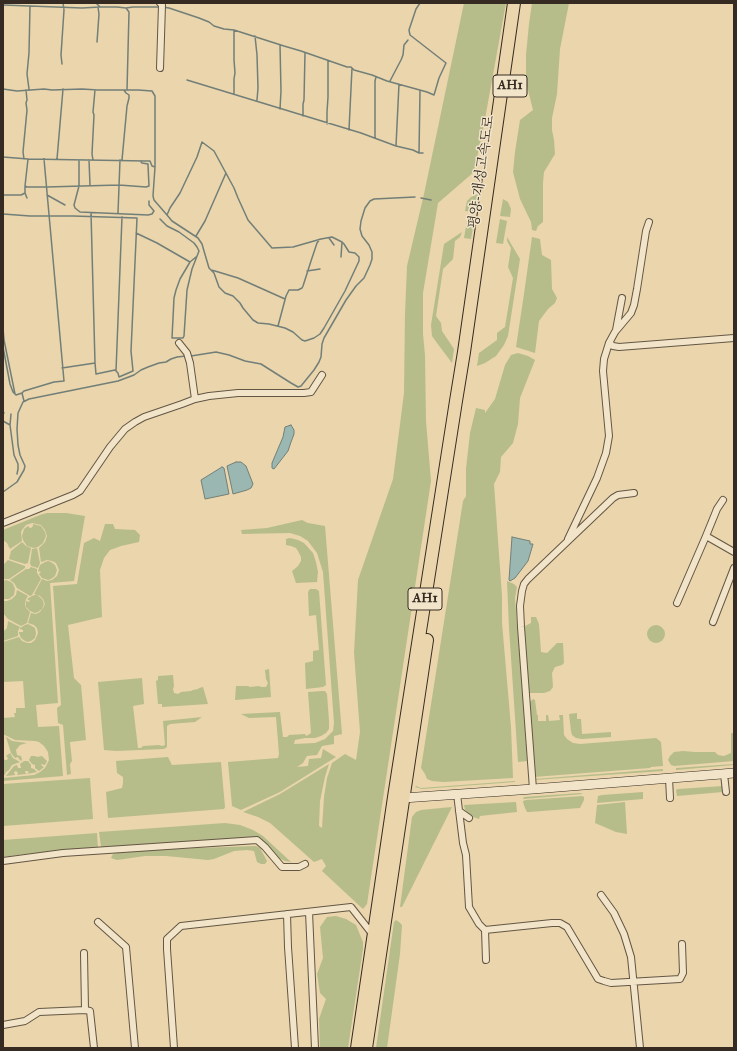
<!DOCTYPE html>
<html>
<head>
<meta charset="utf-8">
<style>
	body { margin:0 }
	#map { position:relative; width:737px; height:1051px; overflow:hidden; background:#ead5ac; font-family:"IM FELL Great Primer",serif }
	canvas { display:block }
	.frame { position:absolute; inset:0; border:4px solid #362b22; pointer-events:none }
</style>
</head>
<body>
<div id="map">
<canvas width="737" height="1051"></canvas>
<div class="frame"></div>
</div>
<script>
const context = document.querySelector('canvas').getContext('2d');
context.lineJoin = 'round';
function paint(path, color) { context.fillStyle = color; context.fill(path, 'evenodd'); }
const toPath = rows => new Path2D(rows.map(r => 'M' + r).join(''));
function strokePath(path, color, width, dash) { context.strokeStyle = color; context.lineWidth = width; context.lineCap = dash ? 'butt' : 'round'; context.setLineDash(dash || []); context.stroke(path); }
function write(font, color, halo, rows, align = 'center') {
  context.font = font + ' "IM FELL Great Primer","Noto Serif KR",serif'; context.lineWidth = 3; context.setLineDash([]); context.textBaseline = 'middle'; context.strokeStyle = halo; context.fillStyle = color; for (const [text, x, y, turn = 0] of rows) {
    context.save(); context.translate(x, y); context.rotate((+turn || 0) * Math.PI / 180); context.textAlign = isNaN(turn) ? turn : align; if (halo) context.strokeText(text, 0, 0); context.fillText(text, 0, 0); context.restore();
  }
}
paint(toPath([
	[464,3,506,3,483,130,474,172,438,203,423,293,423,334,425,355,426,421,431,481,367,904,363,909,322,871,326,866,322,859,314,862,270,823,258,817,243,812,280,794,329,764,325,777,320,801,319,826,322,828,324,797,327,778,332,763,345,754,356,760,360,732,354,653,358,580,393,479,404,393,405,314,407,266,424,194],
	[532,3,569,3,560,49,557,94,552,118,552,130,554,140,555,154,544,172,543,183,543,222,538,226,536,231,532,230,531,222,520,199,513,172,515,152,520,120,533,110,526,82,526,55,529,24],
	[478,194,475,212,465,211,467,201,471,197],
	[503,199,508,202,511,209,510,217,500,216],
	[468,215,475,216,471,239,464,238],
	[500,219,507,221,503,244,496,243],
	[462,232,460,237,455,241,453,259,443,269,436,316,441,323,442,331,454,349,452,363,437,343,432,336,431,325,444,244],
	[507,237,520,259,508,336,504,345,496,356,485,363,477,366,479,353,497,340,497,333,505,327,513,278,508,267,511,248,507,241],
	[532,237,540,239,542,255,551,260,552,289,557,298,555,303,548,309,539,321,535,353,516,347,524,294],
	[518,353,528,356,535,360,520,398,518,424,513,443,501,457,500,472,494,484,502,596,502,623,511,727,513,778,443,782,432,781,427,779,425,774,421,768,463,501,466,496,466,469,470,433,476,408,485,410,485,413,495,399,505,365,511,355],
	[47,513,66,513,85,516,74,581,50,583,58,703,36,705,38,727,59,726,63,776,3,781,3,778,34,775,40,772,45,768,49,760,48,752,44,746,39,742,35,741,15,740,3,734,3,718,15,717,14,713,16,713,16,708,25,708,23,681,3,682,3,642,19,637,22,641,27,643,31,643,35,640,38,633,37,628,34,625,28,623,31,613,36,614,40,612,43,608,45,604,43,599,40,596,34,594,42,579,47,581,52,580,57,576,59,570,56,563,52,561,47,560,41,562,39,548,45,542,47,536,45,530,41,525,32,523,26,525,22,530,21,532,22,541,10,549,7,543,3,540,3,530,40,515],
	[302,520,308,523,325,526,342,734,334,736,334,744,322,746,317,755,307,756,303,763,297,767,308,766,309,759,321,758,323,749,336,757,280,792,241,810,232,806,228,762,278,758,279,754,276,717,249,718,241,714,280,712,283,737,287,737,289,735,305,734,306,736,308,735,311,733,308,692,322,691,325,691,327,694,329,721,329,729,326,733,321,736,315,738,305,738,295,740,294,744,315,743,325,739,333,731,334,723,323,572,317,553,308,541,300,536,290,533,242,534,241,530,267,528],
	[33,524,41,526,45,532,46,536,43,543,38,547,34,548,27,546,23,540,22,536,24,529,28,526,30,528,31,528,33,526],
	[105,524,113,524,115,529,135,530,140,535,139,542,121,546,110,550,104,558,100,570,102,617,68,625,74,678,81,685,86,740,70,742,72,761,70,764,71,774,67,775,63,725,58,723,57,708,61,705,53,586,77,584,84,543,94,538,100,541],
	[290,538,298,540,304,543,313,553,316,562,318,572,317,582,296,583,292,571,298,566,301,561,301,557,298,551,296,548,291,546,286,545,286,539],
	[22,542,26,546,31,548,28,563,25,564,9,559,11,551],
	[37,548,40,563,38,568,31,566,30,563,32,549],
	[8,560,25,566,25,568,9,579,3,579,3,565],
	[48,561,51,562,55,565,57,570,55,576,51,579,48,580,42,578,39,574,41,572,38,571,40,565,45,562],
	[31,567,37,569,37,573,41,579,32,595,30,596,17,588,14,583,10,580,26,569,29,569],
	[6,580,11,582,13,584,15,589,14,595,9,599,3,599,3,581],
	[507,581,514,584,517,587,515,598,517,626,523,693,527,761,518,762,509,628],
	[310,589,316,589,319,591,326,685,323,687,306,689,305,663,313,661,313,651,319,650,316,615,309,616,308,592],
	[17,590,28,596,26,599,25,604,26,608,30,612,27,623,21,626,8,619,3,613,3,601,7,601,12,599,16,595],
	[35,595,37,595,42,599,44,604,42,609,38,612,35,613,30,611,26,607,26,601,29,602,30,601,27,599,32,596],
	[531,617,536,617,539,624,541,652,547,653,557,643,563,643,564,663,562,665,555,667,552,673,553,687,550,691,544,693,529,693,523,627,531,623],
	[8,621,20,627,18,631,18,636,3,641,3,632,7,628],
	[28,624,30,625,35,628,36,633,35,638,31,641,28,642,25,641,21,638,19,633,19,632,23,632,23,630,20,629,20,628,25,625],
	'647 634a9 9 0 1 1 18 0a9 9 0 1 1-18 0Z',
	[269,669,271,697,235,700,236,686,248,686,250,687,259,686,261,687,266,687,268,683,266,679,265,670],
	[173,675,174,686,173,689,174,693,178,694,181,692,191,691,193,690,198,689,199,688,203,687,208,704,162,707,162,704,158,704,156,681,158,680,158,676],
	[142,678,144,704,133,706,138,748,141,748,143,746,159,745,162,746,165,745,163,721,202,717,195,722,170,724,167,726,167,747,164,749,116,751,104,750,98,682],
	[533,699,535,700,537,715,538,715,538,721,546,721,546,715,548,715,549,721,560,720,559,715,563,715,564,735,567,739,573,743,580,744,656,738,661,742,663,766,651,767,650,768,534,777,531,724,530,702],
	[577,713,577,719,581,719,582,734,611,732,611,737,582,739,576,738,572,735,571,731,569,714],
	[731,733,734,733,734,761,674,766,671,765,668,760,670,756,674,752,683,751,695,752,715,752,718,755,724,756,731,753],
	[6,737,12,741,27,743,20,745,16,750,17,755,21,756,22,760,21,761,19,759,18,757,15,758,11,753],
	[10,753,13,758,20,762,12,765,9,770,6,772,4,776,3,776,3,758,5,760,7,760,8,758,6,756],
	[31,756,35,756,37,757,42,756,47,761,45,765,41,764,42,766,44,767,39,771,35,768,35,765,32,764,29,760],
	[168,757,172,765,221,762,225,807,224,809,108,818,106,792,122,788,123,783,123,777,117,773,116,761],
	[24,761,28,761,31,765,31,768,34,769,37,772,27,774,29,772,27,771,25,771,26,774,17,775,18,773,16,771,14,772,15,775,6,776,14,766,17,765,18,768,21,768,20,764],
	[734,764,734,765,676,770,676,768],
	[663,769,663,771,534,780,534,779],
	[90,778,93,819,3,826,3,784],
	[515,781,515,782,422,789,415,787,416,786,421,788],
	[723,786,723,792,677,796,676,790,678,789],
	[643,792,643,799,597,803,598,796,602,795],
	[580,793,583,794,523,799,524,797],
	[582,796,584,797,584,800,580,808,529,812,527,812,525,808,523,802,523,801,526,800],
	[516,802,517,812,480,816,479,819,473,817,469,814,465,810,464,805],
	[625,802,627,834,616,832,595,823,597,805],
	[452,807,402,907,400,907,412,817,416,812,421,810,441,808],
	[225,823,240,825,253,830,263,836,291,862,285,861,279,858,274,854,261,840,254,837,101,847,99,832],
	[97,833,98,848,26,854,3,857,3,840],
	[256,846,260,848,267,861,265,864,261,864,257,862,254,851,247,850,234,851,214,859,208,860,166,856,145,856,117,860,111,858,113,854,117,853,168,849],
	[336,916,346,919,356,925,363,942,363,949,348,1048,320,1048,319,1019,326,999,320,993,317,974,323,958,320,927,327,917],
	[396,920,399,922,402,925,400,954,387,1048,376,1048,394,922]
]), '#b6bd8a');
const water = toPath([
	[291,425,294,430,294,434,291,442,288,451,274,469,272,468,272,463,283,437,285,427,291,425],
	[236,462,241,462,246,466,253,484,251,488,247,490,233,494,227,466,236,462],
	[222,467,224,468,229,494,205,499,201,480,222,467],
	[512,537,530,541,530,544,533,544,528,561,515,578,510,581,509,580,512,537]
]);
paint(water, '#9ab7b1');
strokePath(water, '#727f78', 1);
strokePath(toPath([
	[96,3,100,7,117,7,126,8,129,12,127,90],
	[3,5,82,8,100,7],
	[163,7,169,8,199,18,209,22,214,26,224,29,234,30,284,46,301,51,347,67,351,67,354,70,372,75,387,81,427,92,434,95,439,78,446,63,410,35,409,30,416,9,420,3],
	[126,8,133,7,160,7],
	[234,30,234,60,235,73,234,79,234,94],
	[255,36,257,55,258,88,257,100],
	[97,42,99,14,98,7],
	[62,64,61,55,64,10,63,3],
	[187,80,361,133,396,146,413,150,419,153,423,153],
	[390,81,401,60,403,55,404,45,408,40],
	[3,89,17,91,44,89,52,90,82,89,98,90,138,90,152,91,155,96,155,167,153,196,154,200,167,215,172,221,198,238,202,244,204,251,209,268,214,273,219,287,225,293,233,296,240,303,243,308,253,320,258,323,269,324,285,328,293,332,302,340,305,341,314,338,320,334,324,328,345,291,359,261,359,257,355,253,349,252,344,244,342,242,332,237,321,239,293,247,272,248,248,220,238,198,234,188,214,151,202,142,197,157,180,193,170,208,167,215],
	[29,89,27,74,29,53,30,6],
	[280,109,281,91,280,45],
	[303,116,303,104,304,100,305,53],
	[327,124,327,112,328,97,328,60],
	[349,130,352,68],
	[375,138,375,81,376,77],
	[396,146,399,84],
	[419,153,420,91],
	[3,157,28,159,146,161,150,161,152,166,155,167],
	[24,159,23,152,27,110,26,103,27,100,26,90],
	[57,159,63,89],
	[79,160,79,186,74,205,75,208,80,212,148,215,152,214,154,211,149,205,149,201],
	[89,160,90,185],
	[93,160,92,154,94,115,93,112,95,90],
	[122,160,127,106,129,98,129,95,126,93,124,90],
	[25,186,27,187,46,187,119,185,146,187,149,186,148,165,148,164,142,163,141,162],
	[3,195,21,195,25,193],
	[47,195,65,205],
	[27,198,25,193,25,186,28,159],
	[421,198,431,200],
	[91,213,95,363],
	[118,213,120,160],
	[3,214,30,216,73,216,137,218,131,351,133,371,119,377,118,373,115,370,96,374,95,363,62,368],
	[160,219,167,226,179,232,194,243,197,247,199,251,192,269,187,290,184,336,183,338,172,338,174,298,176,290,180,279,190,262,196,257],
	[136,233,157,243,190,262],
	[196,236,205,221,226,173],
	[329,238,334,245],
	[341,257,342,242],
	[211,270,215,271,238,278,285,299],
	[307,271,320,269],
	[278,326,286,296,289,290,298,290,302,288,303,286,311,261,317,243,320,239],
	[3,328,4,340,15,394,16,395,22,393],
	[3,347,10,384,13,392,15,394],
	[191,356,216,352,229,355,245,361,261,364,291,383,298,387,301,386,314,370,319,362,321,357,322,344,324,338,346,300,356,286,364,278,370,265,372,259,372,252,369,245,362,236,360,229,361,221,365,208,370,201,374,199,415,197],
	[116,371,122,217],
	[24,401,22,393,24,391,54,382,64,381,44,159],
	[3,411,4,413],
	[11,414,10,425,14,455,18,464,18,469,17,474],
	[3,421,10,425],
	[3,492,17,482,24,470,25,466,20,455,18,445,17,429,18,413,23,402,29,399,118,381,134,375,141,370,148,367,159,363,166,362,171,359,177,357,186,356]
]), '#727f78', 1.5);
const street = toPath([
	[160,3,162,5,160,68],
	[616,330,622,298],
	[609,343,613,346,619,347,734,338],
	[195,399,209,396,238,393,304,393,311,392,322,375],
	[3,523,73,495,80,491,110,447,125,429,135,422,144,417,182,404,195,399,190,363,187,353,179,343],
	[706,536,717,509,723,500],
	[568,539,597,478,606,453,609,436,603,371,604,359,609,343,615,332,631,313,634,305,637,289,646,231,649,222],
	[677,603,706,536,734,552],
	[713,622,734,568],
	[724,774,726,792],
	[669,778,670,798],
	[533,789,521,627,520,606,522,591,524,584,528,579,613,498,618,495,634,493],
	[457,794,463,843,466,855,469,907,479,924,485,930,486,960],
	[459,811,469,818],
	[3,861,63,853,257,840,265,847,282,867,299,867,305,864],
	[601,895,614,913,624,934,631,957,640,1048],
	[309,912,315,1048],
	[287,914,288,947,295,1048],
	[98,922,126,947,135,1048],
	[485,930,552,923,560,923,567,927,598,979,604,981,611,983,680,979,683,973,682,944],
	[84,953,85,1010],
	[3,1025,25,1021,39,1012,85,1010,90,1011,94,1048],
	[174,1048,167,949,167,939,181,926,351,907,373,935]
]);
const secondary = toPath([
	[397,797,403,798,533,789,734,773]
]);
const highway = toPath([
	[357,1048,394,797,456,401,464,352,514,3],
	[366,1048,427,640]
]);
strokePath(street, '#635644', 8);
strokePath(secondary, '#362b22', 10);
strokePath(highway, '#362b22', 14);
strokePath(street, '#f1e4c9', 6);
strokePath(secondary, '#f1e4c9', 9);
strokePath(highway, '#ead5ac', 12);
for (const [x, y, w] of [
	[510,86,34],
	[425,599,34]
]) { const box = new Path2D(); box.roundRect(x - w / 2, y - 11, w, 22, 3); context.fillStyle = '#f1e4c9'; context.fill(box); strokePath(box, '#362b22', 1); }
write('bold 13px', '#362b22', null, [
	["AH1",510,86],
	["AH1",425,599]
]);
write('14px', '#362b22', '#f1e4c9', [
	["평양-개성고속도로",482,172,-82]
]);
</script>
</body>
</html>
